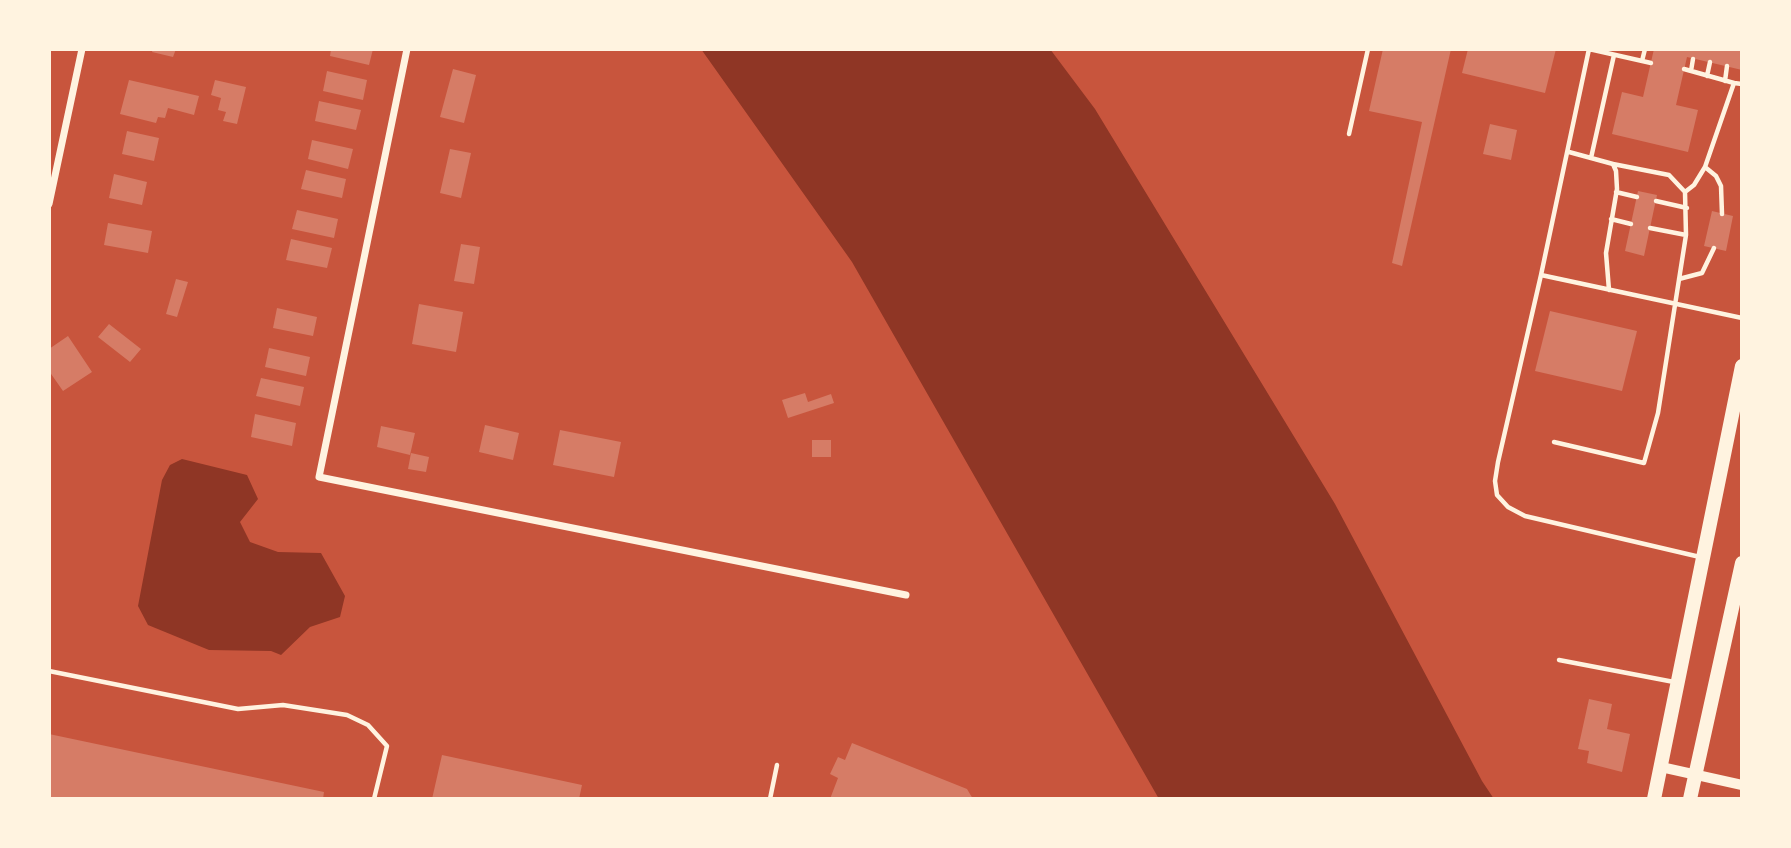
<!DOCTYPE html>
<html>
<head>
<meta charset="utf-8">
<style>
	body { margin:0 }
	#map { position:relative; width:1791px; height:848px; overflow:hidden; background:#c8553d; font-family:"Roboto Condensed",sans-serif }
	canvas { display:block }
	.frame { position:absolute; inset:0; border:51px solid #fff3e0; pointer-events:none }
</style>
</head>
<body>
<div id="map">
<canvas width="1791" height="848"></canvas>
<div class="frame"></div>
</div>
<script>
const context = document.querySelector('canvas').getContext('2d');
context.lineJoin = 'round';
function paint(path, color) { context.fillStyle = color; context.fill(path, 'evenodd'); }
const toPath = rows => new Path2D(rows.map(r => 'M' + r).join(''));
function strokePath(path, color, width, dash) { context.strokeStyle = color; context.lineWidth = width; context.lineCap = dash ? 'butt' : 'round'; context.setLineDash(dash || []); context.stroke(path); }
paint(toPath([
	[701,49,1050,49,1095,109,1335,504,1482,781,1494,799,1159,799,852,262],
	[182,459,247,475,258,499,240,522,250,542,278,552,321,553,345,596,340,617,310,627,281,655,271,651,209,650,148,625,138,606,162,480,170,465]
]), '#8f3625');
paint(toPath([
	[153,49,176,49,173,57,152,52],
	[331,49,373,49,369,65,330,56],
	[1383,49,1451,49,1402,266,1392,263,1422,122,1369,111],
	[1468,49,1556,49,1545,93,1462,73],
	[1654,49,1742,49,1742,70,1687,57,1676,105,1698,110,1688,152,1612,134,1622,92,1643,97],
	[453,69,476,75,464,123,440,117],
	[327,71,367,80,363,100,323,91],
	[129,80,199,96,194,115,168,108,165,118,158,117,156,123,120,114],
	[215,80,246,87,237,124,223,121,226,112,218,110,221,98,211,95],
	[319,101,361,110,356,130,315,121],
	[1490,124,1517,130,1511,160,1483,154],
	[127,131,159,138,154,161,122,154],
	[312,140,353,149,348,169,308,159],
	[450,149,471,153,461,198,440,193],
	[306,170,346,179,342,198,301,189],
	[114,174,147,182,142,205,109,198],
	[1638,191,1657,195,1644,256,1625,251],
	[297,210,338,219,334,238,292,229],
	[1712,211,1733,216,1726,251,1704,246],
	[108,223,152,231,148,253,104,245],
	[291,239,332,248,327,268,286,260],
	[461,244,480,247,474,284,454,281],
	[176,279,188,282,177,317,166,314],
	[419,304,463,312,456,352,412,344],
	[277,308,317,317,313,336,273,328],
	[1550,311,1637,331,1622,391,1535,371],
	[109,324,141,349,130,362,98,337],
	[68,336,92,372,63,391,49,371,49,349],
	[269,348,310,357,306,376,265,367],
	[261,378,304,387,300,406,256,396],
	[805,393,808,402,831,394,834,403,788,418,782,400],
	[255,414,296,423,292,446,251,437],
	[485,425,519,433,513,460,479,452],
	[381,426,415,433,410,455,377,447],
	[560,430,621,442,614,477,553,465],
	[812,440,831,440,831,457,812,457],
	[411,453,429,457,426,472,408,469],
	[1589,699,1612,704,1607,729,1630,734,1622,772,1587,763,1589,751,1578,749],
	[49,734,324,792,323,799,49,799],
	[852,743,967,789,973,799,830,799,838,778,830,774,838,757,845,760],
	[442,755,582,785,579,799,432,799]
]), '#d67c66');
strokePath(toPath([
	[1589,49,1541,275,1742,318],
	[1589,49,1651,63],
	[1642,61,1645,49],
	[1684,69,1734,83],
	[1691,71,1693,59],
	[1707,76,1710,62],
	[1725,81,1727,66],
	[1349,134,1368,49],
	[1569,152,1613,164,1616,171,1617,189,1606,253,1609,290],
	[1591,158,1614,55],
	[1705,167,1716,176,1721,186,1722,214],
	[1616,192,1637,197],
	[1685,192,1694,185,1705,167,1734,83,1742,84],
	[1656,201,1687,208],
	[1611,219,1631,224],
	[1650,228,1686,235],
	[1541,275,1498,462,1495,481,1497,495,1508,507,1525,516,1700,557],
	[1679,279,1702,273,1714,248],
	[1554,442,1644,463,1658,413,1686,235,1685,192,1669,175,1613,164],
	[1559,660,1674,682],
	[49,671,238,709,283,705,347,715,368,725,387,746,374,799],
	[770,799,777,765]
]), '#fff3e0', 4.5);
strokePath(toPath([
	[407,49,319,477,906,595],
	[49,204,82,49]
]), '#fff3e0', 7);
strokePath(toPath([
	[1661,767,1742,785]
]), '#fff3e0', 10);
strokePath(toPath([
	[1654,799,1742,366],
	[1690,799,1742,563]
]), '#fff3e0', 14);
</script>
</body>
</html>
